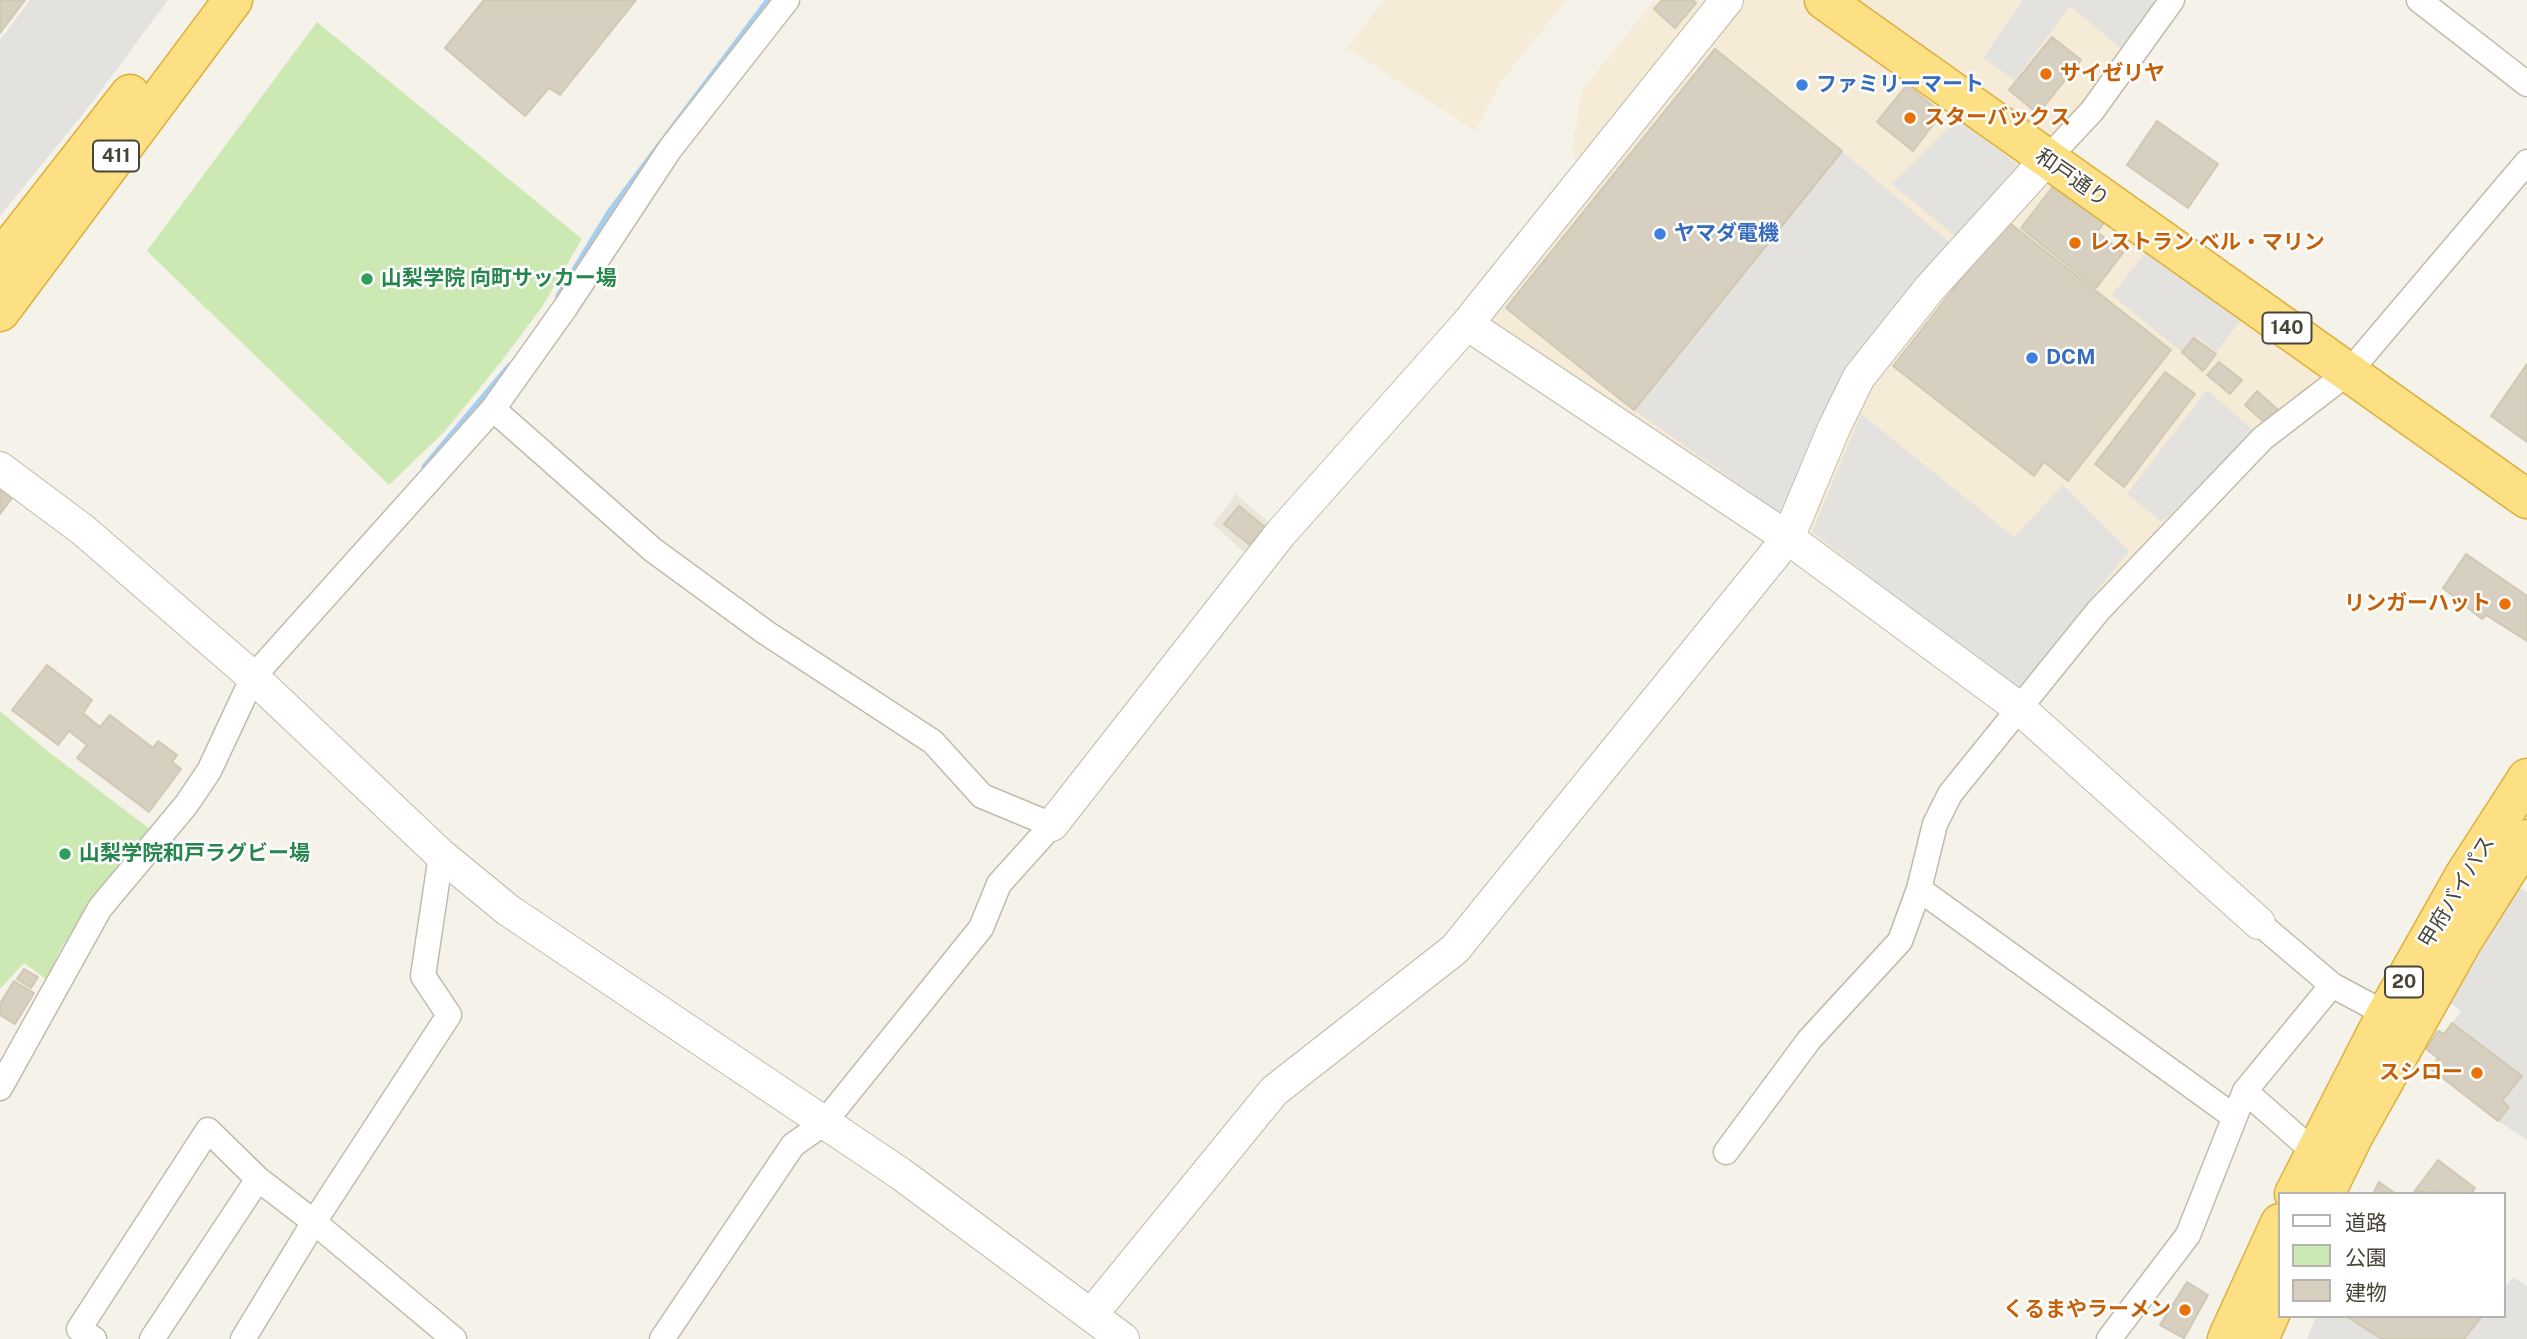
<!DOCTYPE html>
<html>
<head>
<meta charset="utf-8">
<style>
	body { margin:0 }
	#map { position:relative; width:2527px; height:1339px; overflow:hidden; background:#f5f2ea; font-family:"Public Sans","Noto Sans JP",sans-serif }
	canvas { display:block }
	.legend { position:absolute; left:2278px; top:1192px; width:228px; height:126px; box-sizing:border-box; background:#fff; border:2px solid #b6b4af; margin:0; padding:9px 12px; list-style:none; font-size:21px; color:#494438 }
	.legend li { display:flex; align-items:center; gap:14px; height:35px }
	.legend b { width:35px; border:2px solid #b6b4af }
</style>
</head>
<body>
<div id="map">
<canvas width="2527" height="1339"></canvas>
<ul class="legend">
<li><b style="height:9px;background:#fff"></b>道路</li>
<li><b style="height:19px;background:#cce9b3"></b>公園</li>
<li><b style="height:19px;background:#d7cfbf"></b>建物</li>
</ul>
</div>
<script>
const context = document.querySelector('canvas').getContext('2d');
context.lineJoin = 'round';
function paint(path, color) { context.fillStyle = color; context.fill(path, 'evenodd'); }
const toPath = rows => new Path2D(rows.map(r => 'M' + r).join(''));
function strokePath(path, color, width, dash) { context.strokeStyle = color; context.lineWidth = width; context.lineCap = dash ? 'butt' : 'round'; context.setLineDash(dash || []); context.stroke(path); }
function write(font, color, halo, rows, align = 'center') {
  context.font = font + ' "Public Sans","Noto Sans JP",sans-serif'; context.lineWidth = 5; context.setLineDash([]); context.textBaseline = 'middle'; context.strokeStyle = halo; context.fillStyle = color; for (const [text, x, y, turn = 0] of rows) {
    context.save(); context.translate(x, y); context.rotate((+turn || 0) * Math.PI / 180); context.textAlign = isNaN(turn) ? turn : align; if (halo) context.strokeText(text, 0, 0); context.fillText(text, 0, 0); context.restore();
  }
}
paint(toPath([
	[1236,494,1281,533,1257,564,1213,524]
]), '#e9e5d8');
paint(toPath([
	[1384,0,1567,0,1502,80,1475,131,1347,48],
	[1654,0,2171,0,2046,160,2349,372,2263,438,2019,708,1467,324,1584,178,1572,149,1582,90]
]), '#f6ebd6');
paint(toPath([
	[317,22,582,239,542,307,500,363,445,431,389,485,147,251],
	[0,711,45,749,151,830,83,914,60,950,47,980,24,963,0,989]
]), '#cce9b3');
paint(toPath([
	[30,0,168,0,91,104,0,216,0,40],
	[2023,0,2151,0,2165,10,2131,57,2070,6,2015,80,1983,58],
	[1958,119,2021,167,1960,240,1892,184],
	[1842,151,1963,254,1859,377,1796,524,1634,410],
	[2148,249,2244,316,2216,352,2197,336,2182,352,2112,295],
	[2207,390,2255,432,2162,522,2127,494],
	[1861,414,2014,537,2063,485,2129,551,2017,690,1812,532],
	[2519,888,2527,892,2527,1140,2498,1121,2509,1107,2502,1101,2522,1076,2452,1023,2461,1011,2450,1003],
	[2514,1277,2527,1286,2527,1339,2464,1339,2482,1316,2504,1316,2504,1288],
	[2316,1316,2346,1316,2382,1339,2307,1339]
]), '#e4e2de');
strokePath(toPath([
	[559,296,610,212,769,0],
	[425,467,510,366]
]), '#a7cdf1', 7);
const building = toPath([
	[0,0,25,0,0,33,0,0],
	[484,0,636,0,560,95,549,88,525,116,445,48,484,0],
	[1662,0,1693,0,1696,3,1675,28,1654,9,1662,0],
	[2052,37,2081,60,2038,114,2009,90,2052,37],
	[1715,49,1842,151,1634,410,1506,308,1715,49],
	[1907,85,1942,113,1913,151,1877,122,1907,85],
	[2157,121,2218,164,2188,208,2127,165,2157,121],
	[2055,184,2104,223,2097,232,2123,253,2096,288,2021,228,2055,184],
	[2007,221,2171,350,2068,481,2044,462,2034,476,1893,366,2007,221],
	[2194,338,2216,354,2203,371,2182,352,2194,338],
	[2219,362,2242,380,2230,394,2207,375,2219,362],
	[2527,364,2527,442,2491,416,2527,364],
	[2165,372,2195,394,2124,487,2095,464,2165,372],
	[2257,391,2278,410,2266,424,2245,405,2257,391],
	[0,490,12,498,0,514,0,490],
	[1239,506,1265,527,1250,545,1224,524,1239,506],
	[2466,554,2527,596,2527,641,2486,615,2482,619,2443,588,2466,554],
	[47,665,92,700,83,713,100,727,110,715,153,748,158,741,177,755,172,762,181,769,149,812,77,758,87,745,69,731,58,745,12,710,47,665],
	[24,969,38,977,31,988,17,979,24,969],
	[14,981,34,993,15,1024,0,1015,0,1004,14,981],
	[2452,1023,2522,1076,2502,1101,2509,1107,2498,1121,2431,1069,2438,1058,2426,1049,2438,1031,2444,1034,2452,1023],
	[2438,1160,2475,1188,2471,1194,2414,1192,2438,1160],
	[2379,1182,2396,1194,2373,1194,2379,1182],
	[2187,1282,2208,1295,2184,1338,2160,1325,2187,1282],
	[2346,1316,2482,1316,2464,1339,2382,1339,2346,1316]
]);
paint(building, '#d7cfbf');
strokePath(building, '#d1c8b3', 2);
const minor = toPath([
	[2419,0,2527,84],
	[2046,160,2092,111,2172,0],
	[493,409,653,550,765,632,933,742,982,796,1052,825,999,884,981,928,823,1124,793,1145,662,1339],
	[1919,889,2233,1116],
	[2259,923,2332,985],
	[0,1088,100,908,186,805,209,771,253,677,493,409,565,308,670,149,787,0],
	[2245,1091,2313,1151],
	[1726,1152,1809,1040,1900,941,1919,889,1935,824,1950,794,2098,611,2263,438,2349,372,2527,162],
	[94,1339,79,1329,208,1130,258,1179],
	[152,1339,258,1179,314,1222,454,1339],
	[243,1339,314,1222,449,1015,423,976,441,855],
	[2109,1339,2188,1235,2245,1091,2332,985,2386,1014]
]);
const tertiary = toPath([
	[1467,324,1788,538,2019,708,2259,923],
	[0,468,83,530,253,677,441,855,508,910,901,1174,1123,1339],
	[1052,825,1281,533,1467,324,1727,0],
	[1091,1315,1274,1091,1455,949,1788,538,1834,428,1859,377,1930,288,2046,160]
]);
const trunk = toPath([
	[1824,0,2527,499],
	[0,260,130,94],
	[0,312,233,0],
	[2294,1194,2386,1014,2465,874,2527,778],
	[2325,1194,2354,1135,2462,942,2527,839],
	[2227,1339,2280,1223],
	[2259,1339,2280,1292]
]);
strokePath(minor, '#c1bbac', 27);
strokePath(tertiary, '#c1bbac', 34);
strokePath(trunk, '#ddaf3c', 41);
strokePath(minor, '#fff', 24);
strokePath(tertiary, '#fff', 32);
strokePath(trunk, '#fee084', 38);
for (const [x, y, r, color] of [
	[2046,74,7,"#e8710a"],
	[1802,85,7,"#3f7fe0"],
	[1910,118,7,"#e8710a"],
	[1660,234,7,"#3f7fe0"],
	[2075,243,7,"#e8710a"],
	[367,279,7,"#2e9e5b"],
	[2032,358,7,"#3f7fe0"],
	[2505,604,7,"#e8710a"],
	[65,854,7,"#2e9e5b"],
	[2477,1073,7,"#e8710a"],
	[2185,1310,7,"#e8710a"]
]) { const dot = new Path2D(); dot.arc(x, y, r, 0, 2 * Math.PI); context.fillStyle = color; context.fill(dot); strokePath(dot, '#fff', 2.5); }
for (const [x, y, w] of [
	[116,156,46],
	[2287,328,49],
	[2404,982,38]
]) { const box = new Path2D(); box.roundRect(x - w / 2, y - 15.5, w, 31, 5); context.fillStyle = '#fff'; context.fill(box); strokePath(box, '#494438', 2); }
write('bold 19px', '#494438', null, [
	["411",116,156],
	["140",2287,328],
	["20",2404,982]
]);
write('bold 21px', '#c56008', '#fff', [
	["サイゼリヤ",2060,74],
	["スターバックス",1924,118],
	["レストラン ベル・マリン",2089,243],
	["リンガーハット",2491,604,"right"],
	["スシロー",2463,1073,"right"],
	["くるまやラーメン",2171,1310,"right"]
], 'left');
write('bold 21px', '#366cbe', '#fff', [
	["ファミリーマート",1816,85],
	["ヤマダ電機",1674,234],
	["DCM",2046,358]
], 'left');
write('21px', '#494438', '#fff', [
	["和戸通り",2072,178,35],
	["甲府バイパス",2457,892,-59]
]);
write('bold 21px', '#27864d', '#fff', [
	["山梨学院 向町サッカー場",381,279],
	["山梨学院和戸ラグビー場",79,854]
], 'left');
</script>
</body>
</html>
